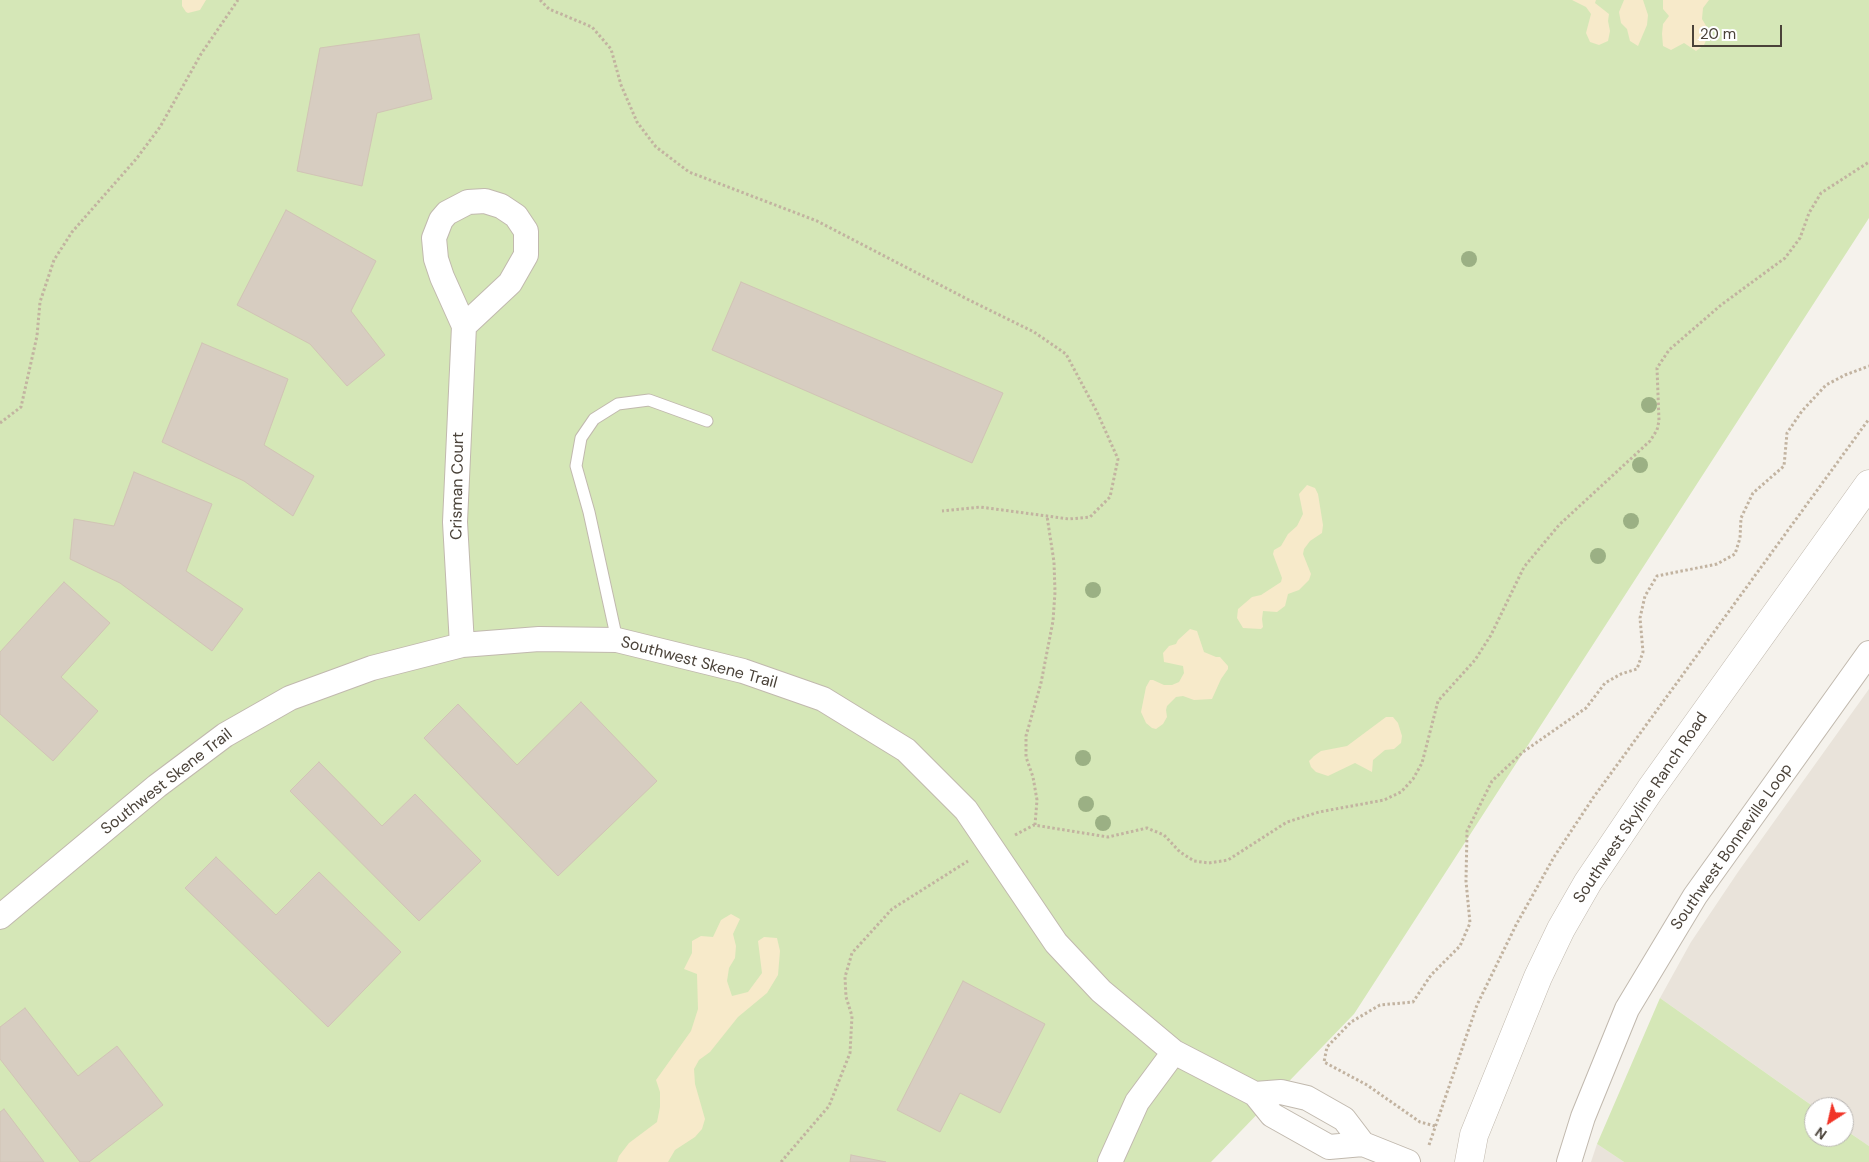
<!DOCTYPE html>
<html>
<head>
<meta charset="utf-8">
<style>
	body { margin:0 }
	#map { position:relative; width:1869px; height:1162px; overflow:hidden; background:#f5f2ec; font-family:"DM Sans",sans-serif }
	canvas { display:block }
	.north { position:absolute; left:1804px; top:1097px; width:50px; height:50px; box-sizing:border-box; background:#fff; border:1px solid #b7b3b0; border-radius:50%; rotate:215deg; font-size:14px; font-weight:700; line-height:20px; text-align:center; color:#4a4239 }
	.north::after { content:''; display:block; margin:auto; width:18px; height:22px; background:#f13427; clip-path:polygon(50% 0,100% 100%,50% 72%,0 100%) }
	.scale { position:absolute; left:1692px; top:25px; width:90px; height:22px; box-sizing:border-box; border:2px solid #4a4239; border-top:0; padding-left:6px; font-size:15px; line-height:18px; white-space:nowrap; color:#4a4239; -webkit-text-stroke:4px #fff; paint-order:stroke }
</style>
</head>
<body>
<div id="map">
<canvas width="1869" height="1162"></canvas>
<div class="north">N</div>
<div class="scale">20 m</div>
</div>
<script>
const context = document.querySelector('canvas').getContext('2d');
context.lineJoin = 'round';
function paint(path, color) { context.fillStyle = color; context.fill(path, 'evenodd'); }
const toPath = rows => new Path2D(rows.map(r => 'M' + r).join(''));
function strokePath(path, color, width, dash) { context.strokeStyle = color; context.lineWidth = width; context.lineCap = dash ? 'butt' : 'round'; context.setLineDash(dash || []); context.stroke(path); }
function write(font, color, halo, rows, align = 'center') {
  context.font = font + ' "DM Sans",sans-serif'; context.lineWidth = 4; context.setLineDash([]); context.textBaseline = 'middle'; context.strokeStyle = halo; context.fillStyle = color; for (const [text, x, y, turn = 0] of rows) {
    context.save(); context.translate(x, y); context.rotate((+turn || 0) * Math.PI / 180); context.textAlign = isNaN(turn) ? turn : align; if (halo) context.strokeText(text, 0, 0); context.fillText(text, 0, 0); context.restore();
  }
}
paint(toPath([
	[1869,689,1869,1146,1844,1129,1844,1107,1814,1107,1660,998,1691,942,1738,872],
	[1597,1144,1624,1162,1591,1162]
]), '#e9e3da');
paint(toPath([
	[0,0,1869,0,1869,218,1354,1014,1211,1162,0,1162],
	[1660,998,1814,1107,1814,1137,1844,1137,1844,1129,1869,1146,1869,1162,1624,1162,1597,1144]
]), '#d5e7b7');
paint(toPath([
	[182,0,206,0,200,10,188,13,186,12,182,6],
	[1572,0,1596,0,1595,3,1609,14,1608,21,1610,31,1608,41,1599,45,1590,42,1586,33,1591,14,1586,7],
	[1624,0,1643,0,1648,15,1647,25,1638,46,1630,41,1627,29,1621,23,1619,12],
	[1663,0,1709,0,1703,8,1702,19,1708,29,1708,36,1704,45,1696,51,1684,43,1671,50,1663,46,1662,34,1663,24,1669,16,1663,9],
	[1307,485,1315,488,1318,494,1323,525,1322,533,1310,541,1304,549,1303,554,1311,574,1309,580,1299,590,1288,594,1285,606,1277,612,1263,611,1262,619,1263,627,1261,629,1243,628,1237,618,1238,609,1252,597,1261,595,1281,582,1282,578,1273,554,1274,550,1281,546,1288,534,1297,526,1303,514,1299,494],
	[1190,629,1197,631,1204,652,1216,657,1220,657,1228,666,1228,669,1221,679,1212,699,1194,700,1183,696,1176,697,1167,706,1166,710,1167,717,1163,724,1156,729,1152,728,1146,723,1141,712,1146,687,1150,680,1153,680,1164,685,1172,685,1179,682,1184,673,1183,666,1164,662,1163,653,1169,646,1176,644,1178,640],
	[1386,717,1393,717,1398,723,1402,736,1401,743,1394,749,1385,750,1373,760,1372,772,1355,763,1328,776,1316,772,1311,767,1309,761,1314,756,1321,751,1347,746],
	[731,914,740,919,733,934,736,946,735,958,729,968,727,981,732,996,748,992,762,973,758,941,764,937,777,938,780,951,778,975,767,993,738,1017,710,1052,699,1060,694,1069,695,1084,705,1119,702,1129,695,1137,675,1150,668,1162,617,1162,619,1156,629,1143,657,1122,660,1107,660,1092,656,1080,691,1031,698,1009,697,974,684,969,692,953,692,941,701,936,713,937,721,920]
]), '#f7eaca');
const building = toPath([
	[419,34,432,99,377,113,362,186,297,171,320,48,419,34],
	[286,210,376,261,351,311,385,355,347,386,310,344,237,305,286,210],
	[741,282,1003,393,972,463,712,350,741,282],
	[202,343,288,379,264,445,314,476,293,516,244,481,162,442,202,343],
	[134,472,212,504,186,571,243,609,212,651,120,583,70,559,74,519,114,526,134,472],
	[64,582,110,623,61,677,98,711,53,761,0,714,0,652,64,582],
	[581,702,657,781,558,876,424,738,458,704,517,765,581,702],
	[319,762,382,826,415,794,481,861,419,921,290,791,319,762],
	[216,857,276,915,319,872,401,952,328,1027,185,888,216,857],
	[963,981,1045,1024,1000,1113,960,1093,940,1132,897,1110,963,981],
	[25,1008,78,1076,117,1046,163,1105,89,1162,80,1162,0,1059,0,1027,25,1008],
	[4,1109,44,1162,0,1162,0,1112,4,1109],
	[851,1155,886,1162,850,1162,851,1155]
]);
paint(building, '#d7cdc1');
strokePath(building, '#d1c4b5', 1);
const service = toPath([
	[617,640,589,512,576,466,581,438,594,419,618,404,649,400,707,421]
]);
const minor = toPath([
	[462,645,455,522,464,326,442,277,436,259,434,238,441,220,447,213,468,202,485,201,501,206,516,216,526,231,526,255,510,283,464,326],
	[0,917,157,786,225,735,290,698,372,668,462,645,539,639,617,640,743,671,823,699,906,750,966,810,1056,943,1101,991,1174,1052,1255,1094,1272,1115,1329,1147,1363,1144,1408,1162],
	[1255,1094,1281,1092,1307,1098,1344,1119,1363,1144],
	[1110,1162,1137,1102,1174,1052],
	[1569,1162,1583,1117,1627,1009,1695,896,1869,653]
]);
const tertiary = toPath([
	[1469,1162,1474,1135,1538,977,1561,929,1588,882,1650,790,1869,484]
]);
strokePath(service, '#c1b9ae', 13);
strokePath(minor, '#c1b9ae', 26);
strokePath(tertiary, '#c1b9ae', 29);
strokePath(toPath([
	[540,0,549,9,592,27,611,49,621,85,637,122,656,147,689,172,817,221,969,300,1034,332,1066,354,1097,412,1118,459,1110,497,1090,517,1069,519,980,507,942,511],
	[0,423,21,407,37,336,40,302,54,260,72,232,137,158,160,127,201,54,238,0],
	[1035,825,1037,800,1033,777,1026,757,1026,736,1041,683,1053,621,1055,592,1054,562,1047,516],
	[1015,835,1034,825,1108,837,1147,828,1164,835,1180,852,1194,861,1209,863,1228,860,1287,822,1319,812,1384,800,1401,792,1413,779,1422,763,1438,701,1475,660,1491,635,1524,567,1559,525,1650,441,1657,430,1659,421,1657,368,1669,350,1721,305,1785,258,1800,238,1809,213,1821,193,1869,162],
	[1435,1126,1420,1122,1367,1085,1324,1062,1327,1047,1351,1022,1380,1005,1413,1002,1431,975,1460,946,1470,923,1466,881,1467,831,1492,781,1523,752,1586,708,1605,683,1621,674,1637,669,1643,652,1640,618,1645,596,1657,576,1717,564,1735,554,1740,538,1741,518,1753,493,1784,466,1787,433,1802,411,1826,385,1845,375,1869,366],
	[1429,1145,1477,1005,1516,925,1554,857,1593,798,1869,419],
	[781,1162,829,1106,850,1053,852,1016,846,997,845,977,852,953,892,909,968,861]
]), '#c2b3a0', 3, [2.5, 2.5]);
strokePath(service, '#fff', 11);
strokePath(minor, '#fff', 24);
strokePath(tertiary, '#fff', 28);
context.fillStyle = '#9bb084';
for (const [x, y] of [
	[1469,259],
	[1649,405],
	[1640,465],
	[1631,521],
	[1598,556],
	[1093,590],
	[1083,758],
	[1086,804],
	[1103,823]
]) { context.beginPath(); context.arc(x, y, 8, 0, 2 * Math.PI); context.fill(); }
write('16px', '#4a4239', '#fff', [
	["Crisman Court",458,486,-89],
	["Southwest Skene Trail",699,663,15],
	["Southwest Skene Trail",167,782,-38],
	["Southwest Skyline Ranch Road",1641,808,-56],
	["Southwest Bonneville Loop",1732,847,-55]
]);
</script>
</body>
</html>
